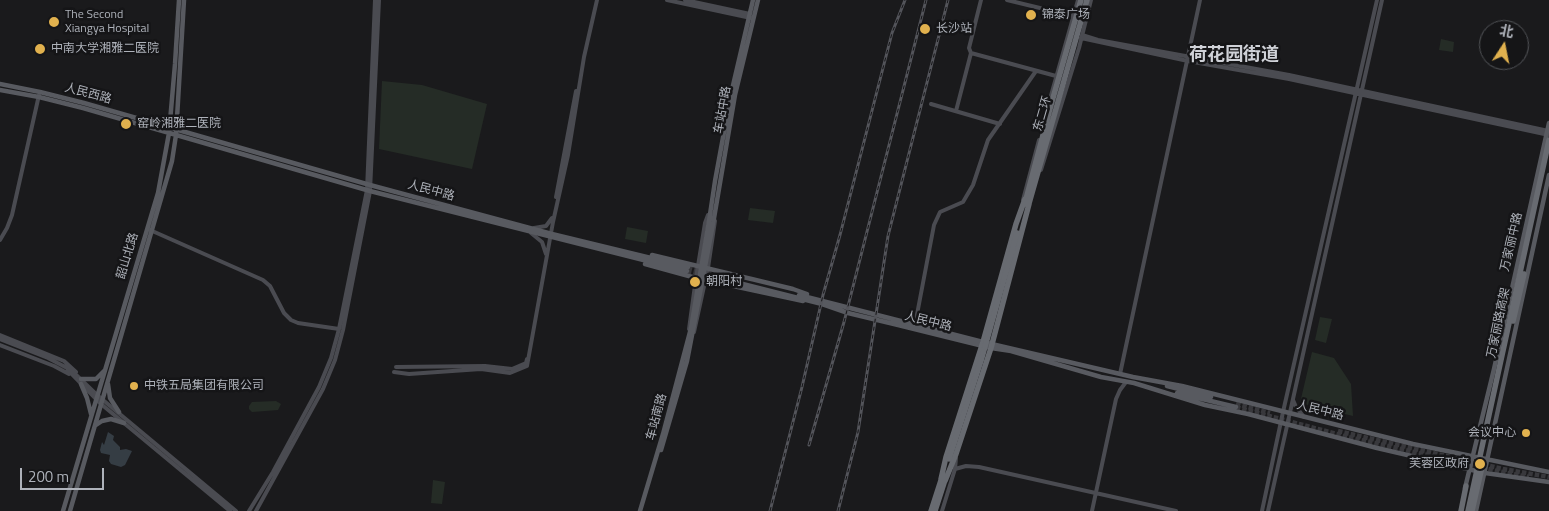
<!DOCTYPE html>
<html>
<head>
<meta charset="utf-8">
<style>
	body { margin:0 }
	#map { position:relative; width:1549px; height:511px; overflow:hidden; background:#1a1a1c; font-family:"Titillium Web","Noto Sans SC",sans-serif }
	canvas { display:block }
	.north { position:absolute; left:1479px; top:20px; width:50px; height:50px; box-sizing:border-box; background:#151517; border:1px solid #525458; border-radius:50%; rotate:11deg; font-size:14px; font-weight:700; line-height:20px; text-align:center; color:#aeb2ba }
	.north::after { content:''; display:block; margin:auto; width:18px; height:22px; background:#e1b14e; clip-path:polygon(50% 0,100% 100%,50% 72%,0 100%) }
	.scale { position:absolute; left:20px; top:468px; width:84px; height:22px; box-sizing:border-box; border:2px solid #aeb2ba; border-top:0; padding-left:6px; font-size:15px; line-height:18px; white-space:nowrap; color:#aeb2ba; -webkit-text-stroke:4px #151517; paint-order:stroke }
</style>
</head>
<body>
<div id="map">
<canvas width="1549" height="511"></canvas>
<div class="north">北</div>
<div class="scale">200 m</div>
</div>
<script>
const context = document.querySelector('canvas').getContext('2d');
context.lineJoin = 'round';
function paint(path, color) { context.fillStyle = color; context.fill(path, 'evenodd'); }
const toPath = rows => new Path2D(rows.map(r => 'M' + r).join(''));
function strokePath(path, color, width, dash) { context.strokeStyle = color; context.lineWidth = width; context.lineCap = dash ? 'butt' : 'round'; context.setLineDash(dash || []); context.stroke(path); }
function write(font, color, halo, rows, align = 'center') {
  context.font = font + ' "Titillium Web","Noto Sans SC",sans-serif'; context.lineWidth = 5; context.setLineDash([]); context.textBaseline = 'middle'; context.strokeStyle = halo; context.fillStyle = color; for (const [text, x, y, turn = 0] of rows) {
    context.save(); context.translate(x, y); context.rotate((+turn || 0) * Math.PI / 180); context.textAlign = isNaN(turn) ? turn : align; if (halo) context.strokeText(text, 0, 0); context.fillText(text, 0, 0); context.restore();
  }
}
paint(toPath([
	[1441,39,1454,42,1453,52,1439,50],
	[382,81,422,85,487,104,472,169,379,149],
	[750,208,775,211,773,223,748,220],
	[627,227,648,231,646,243,625,239],
	[1320,317,1332,319,1326,343,1315,340],
	[1312,352,1334,358,1351,384,1353,416,1300,403],
	[276,401,281,404,278,410,252,412,249,409,249,406,252,402],
	[433,480,445,482,442,504,431,503]
]), '#252c26');
paint(toPath([
	[108,432,114,436,113,440,120,447,120,450,126,449,132,451,125,465,121,467,111,464,109,461,110,455,101,453,100,450,102,442,104,445]
]), '#353d44');
strokePath(toPath([
	[688,267,719,275],
	[687,271,719,278],
	[1236,404,1270,413],
	[1236,407,1348,437,1502,472,1529,477],
	[1338,431,1503,469,1549,477]
]), '#38383c', 4.5, [4.5, 2]);
strokePath(toPath([
	[667,0,751,18],
	[685,0,750,14],
	[1007,0,1073,16],
	[1082,35,1098,40,1289,75,1549,131],
	[1081,38,1188,61,1289,79,1549,135],
	[971,53,1056,76],
	[1050,99,1078,0],
	[931,104,1000,124],
	[956,111,971,53,969,48,981,0],
	[1041,170,1079,48,1091,0],
	[556,197,576,91],
	[1023,200,1039,140],
	[534,228,546,226,552,218],
	[150,230,263,280,270,286,284,313,291,320,298,323,339,329],
	[531,233,542,242,546,254],
	[0,240,7,228,12,215,39,95],
	[915,325,934,225,940,212,963,202,973,185,988,140,1036,71],
	[689,329,696,278,705,223,708,215],
	[694,332,708,268,715,221],
	[0,335,64,361,76,372],
	[0,339,48,358,71,370,97,395,236,511],
	[0,345,54,366,69,374],
	[396,367,485,366,512,369,526,363,527,359],
	[68,370,101,404,230,511],
	[394,372,409,374,481,369,510,373,527,366,553,222,568,155,584,57,597,0],
	[1120,374,1200,0],
	[1293,400,1296,407,1304,417],
	[955,469,966,466,979,467,1176,511],
	[249,511,273,472,319,387,331,358,339,329,367,190,375,0],
	[256,511,323,389,335,360,343,330,370,191,379,0],
	[942,511,955,469,956,458],
	[1092,511,1116,399,1120,390,1126,382],
	[1262,511,1283,412,1377,0],
	[1268,511,1382,0]
]), '#4a4b51', 4);
strokePath(toPath([
	[0,84,40,92,84,103,370,185,552,234,688,267],
	[0,90,39,97,83,108,370,191,687,271],
	[709,221,715,181,731,94,753,0],
	[713,224,735,95,758,0],
	[652,255,793,289,807,294],
	[645,264,696,278,803,301],
	[719,275,736,279],
	[719,278,822,304,848,313,898,325,991,348,1011,351,1101,377,1134,383,1205,405,1248,414,1377,448,1485,473,1549,482],
	[799,295,983,342,1133,377,1182,386,1413,444,1549,472],
	[81,379,96,379,104,371],
	[81,384,87,398,91,414],
	[108,384,110,398,119,412],
	[1167,386,1211,397],
	[1177,393,1236,407],
	[96,425,102,421,111,419,124,423],
	[661,450,687,361,693,330],
	[1465,488,1494,369,1549,123],
	[63,511,158,193,169,133,175,64,179,0],
	[70,511,172,161,176,135,184,0],
	[640,511,663,434,691,328],
	[1476,511,1549,175]
]), '#585a60', 4.5);
strokePath(toPath([
	[1025,203,1051,105,1081,0],
	[1028,207,1087,0],
	[941,479,946,457,983,342,1016,224,1025,199],
	[945,481,956,454,991,348,1029,204],
	[931,511,942,477],
	[935,511,946,477],
	[1461,511,1466,486]
]), '#686b71', 5.5);
const rail = toPath([
	[809,445,844,322,926,0],
	[770,511,802,387,823,295,840,235,892,33,905,0],
	[838,511,858,432,888,236,948,0]
]);
strokePath(rail, '#53545a', 3);
strokePath(rail, '#151517', 1, [4]);
strokePath(toPath([
	[691,328,709,221],
	[693,330,713,224]
]), '#585a60', 4.5);
strokePath(toPath([
	[1513,321,1524,274],
	[949,459,981,361,1017,233],
	[1468,511,1549,140],
	[1472,511,1482,467]
]), '#686b71', 5.5);
for (const [x, y, r, color] of [
	[1031,15,6,"#e1b14e"],
	[54,22,6,"#e1b14e"],
	[925,29,6,"#e1b14e"],
	[40,49,6,"#e1b14e"],
	[126,124,6,"#e1b14e"],
	[695,282,6,"#e1b14e"],
	[134,386,5,"#e1b14e"],
	[1526,433,5,"#e1b14e"],
	[1480,464,6,"#e1b14e"]
]) { const dot = new Path2D(); dot.arc(x, y, r, 0, 2 * Math.PI); context.fillStyle = color; context.fill(dot); strokePath(dot, '#151517', 2); }
write('12px', '#aeb2ba', '#151517', [
	["The Second",65,15],
	["Xiangya Hospital",65,29],
	["锦泰广场",1042,15],
	["长沙站",936,29],
	["中南大学湘雅二医院",51,49],
	["窑岭湘雅二医院",137,124],
	["朝阳村",706,282],
	["中铁五局集团有限公司",144,386],
	["会议中心",1516,433,"right"],
	["芙蓉区政府",1469,464,"right"]
], 'left');
write('12px', '#aeb2ba', '#151517', [
	["人民西路",88,94,15],
	["车站中路",723,110,-80],
	["东二环",1043,114,-74],
	["人民中路",431,191,15],
	["万家丽中路",1512,242,-77],
	["韶山北路",128,256,-73],
	["人民中路",928,322,14],
	["万家丽路高架",1499,323,-78],
	["人民中路",1320,411,14],
	["车站南路",657,417,-75]
]);
write('bold 18px', '#cfd1d7', '#151517', [
	["荷花园街道",1234,56]
]);
</script>
</body>
</html>
